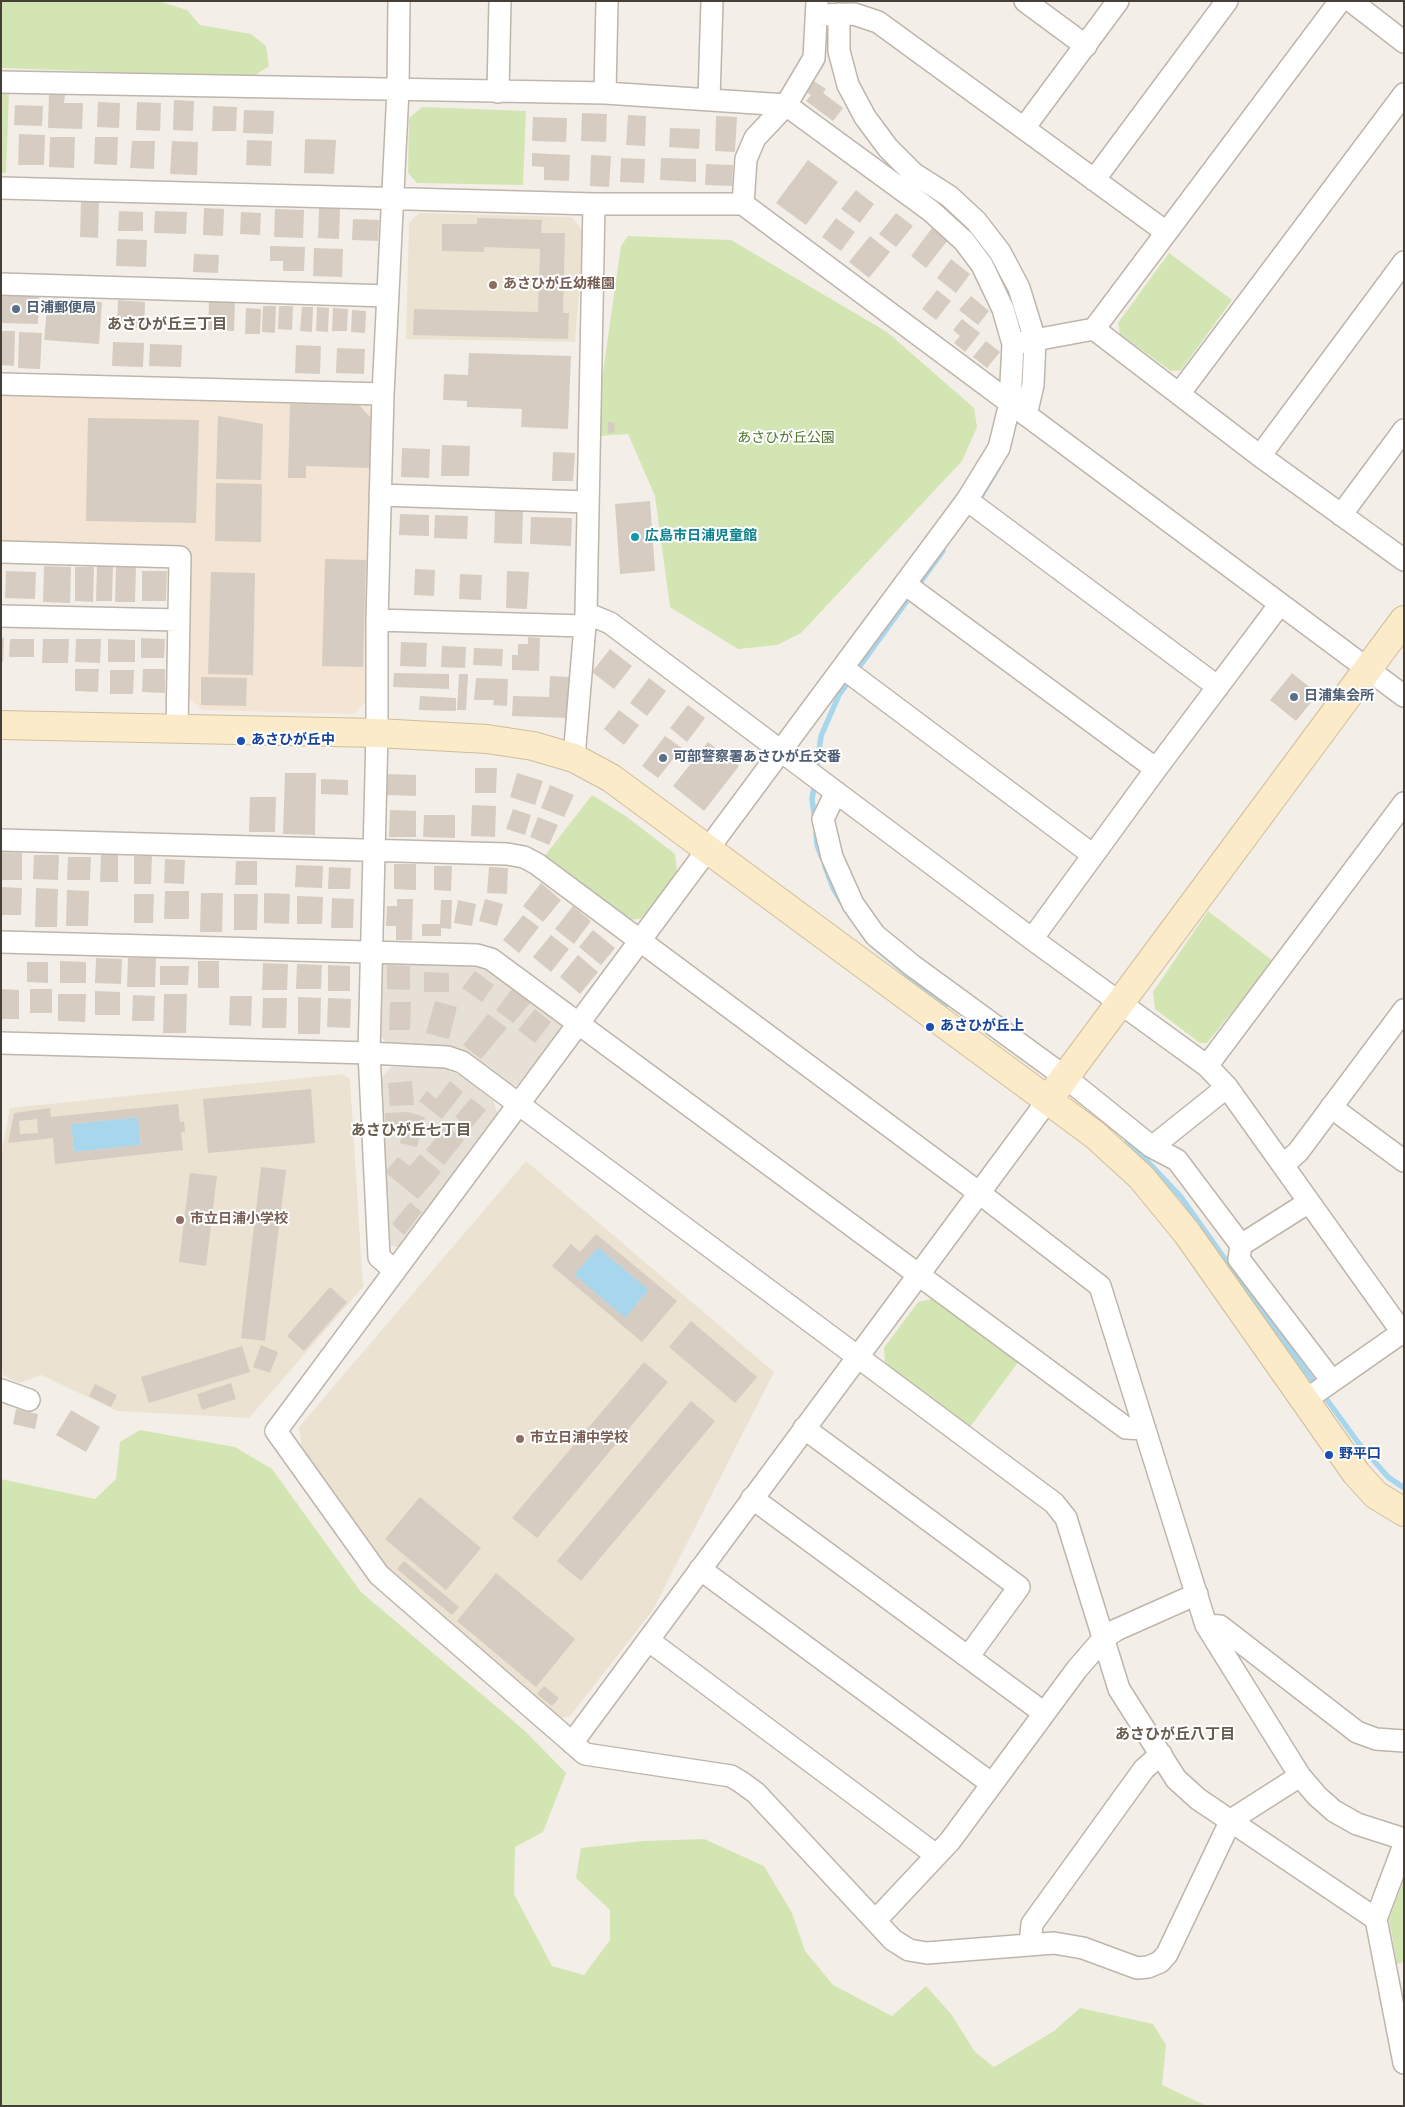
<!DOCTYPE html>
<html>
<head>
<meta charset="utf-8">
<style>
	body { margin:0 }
	#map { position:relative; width:1405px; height:2107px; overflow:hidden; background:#f3efe8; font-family:"Nunito Sans",sans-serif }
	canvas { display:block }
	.frame { position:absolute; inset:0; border:2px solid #463f37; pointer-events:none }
</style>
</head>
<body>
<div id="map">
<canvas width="1405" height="2107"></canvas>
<div class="frame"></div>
</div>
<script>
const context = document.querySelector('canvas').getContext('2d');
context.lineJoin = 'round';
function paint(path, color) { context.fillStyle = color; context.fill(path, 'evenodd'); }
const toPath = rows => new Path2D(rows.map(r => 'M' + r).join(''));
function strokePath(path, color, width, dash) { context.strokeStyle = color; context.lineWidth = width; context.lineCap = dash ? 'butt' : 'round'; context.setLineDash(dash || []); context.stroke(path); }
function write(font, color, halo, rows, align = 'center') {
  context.font = font + ' "Nunito Sans","Noto Sans JP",sans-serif'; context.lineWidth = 4; context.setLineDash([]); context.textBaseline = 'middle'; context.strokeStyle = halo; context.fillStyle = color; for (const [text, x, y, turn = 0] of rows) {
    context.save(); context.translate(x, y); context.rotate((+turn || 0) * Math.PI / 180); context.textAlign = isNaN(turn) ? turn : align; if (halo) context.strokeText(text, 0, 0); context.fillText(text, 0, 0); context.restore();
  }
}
paint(toPath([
	[387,959,475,961,497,970,559,1019,562,1030,517,1085,507,1087,390,1045,377,1034,379,967],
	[391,1067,441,1068,460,1075,493,1100,498,1115,402,1248,392,1246,385,1241,380,1079]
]), '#e6e0d6');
paint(toPath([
	[1,393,363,400,376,417,369,698,354,714,202,710,187,696,191,550,1,543]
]), '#f3e4d4');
paint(toPath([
	[419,213,571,217,584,232,575,342,406,339,409,223],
	[343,1074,350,1079,363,1287,249,1418,117,1411,41,1375,19,1383,1,1374,1,1154,10,1108],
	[526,1161,774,1372,653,1610,570,1716,557,1719,388,1568,302,1451,299,1427]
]), '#ebe2d2');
paint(toPath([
	[1,1,158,1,187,10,200,25,251,34,266,46,269,66,252,77,1,68],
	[1,92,9,92,6,173,1,173],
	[422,107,526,111,523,185,417,183,408,173,409,118],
	[628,236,731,240,887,332,974,408,977,427,962,461,801,633,777,645,738,649,670,607,655,496,628,434,600,436,601,386,621,246],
	[1169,253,1232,300,1181,370,1171,371,1120,334,1118,323],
	[592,795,627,817,675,854,677,872,642,918,630,920,544,857],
	[1208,911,1273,961,1207,1043,1200,1043,1155,1009,1153,992],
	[935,1298,1019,1361,970,1427,885,1363,884,1348,918,1302],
	[140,1430,235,1447,272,1469,361,1592,525,1731,566,1773,543,1832,515,1847,514,1894,552,1966,584,1975,610,1940,610,1910,576,1878,581,1848,644,1841,704,1839,764,1866,792,1913,805,1951,833,1985,892,2016,926,1986,951,2014,975,2052,994,2067,1054,2031,1080,2008,1153,2024,1166,2045,1162,2085,1207,2106,1,2106,1,1479,95,1499,116,1479,120,1442],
	[1404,1880,1404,1962,1397,1964,1389,1919]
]), '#d2e5b3');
paint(toPath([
	[138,1117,141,1145,74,1152,71,1124],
	[598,1247,649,1290,625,1318,574,1275]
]), '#a8d6ec');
strokePath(toPath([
	[827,18,830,49],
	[922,191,951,212,977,239],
	[983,246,999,271,1016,311,1019,328],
	[980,498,998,468],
	[816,772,821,736,839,695,943,551],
	[815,783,812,799,815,821],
	[816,833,817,845,822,858],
	[825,866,833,888,842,903],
	[872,945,917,983,947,1004],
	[1127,1140,1181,1197,1259,1307,1360,1445,1388,1477,1404,1488]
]), '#a8d6ec', 5.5);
paint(toPath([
	[814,81,826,89,823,93,843,108,833,121,806,101,811,95,806,92],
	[49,94,65,95,64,103,83,103,82,129,48,128],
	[174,100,194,101,193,131,173,130],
	[98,102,120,103,119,128,97,127],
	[137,102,161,103,160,131,136,130],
	[15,105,43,106,42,126,14,125],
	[213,106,237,107,236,131,212,131],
	[244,110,274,111,273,134,243,133],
	[582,113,607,114,606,142,581,141],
	[628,115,646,116,645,146,626,145],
	[716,116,737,117,735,152,715,151],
	[533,117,567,118,566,142,532,141],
	[670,128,700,129,699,149,669,147],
	[19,134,45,135,44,165,18,165],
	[50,137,75,137,74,168,49,167],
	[95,137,118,137,117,165,94,164],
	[305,139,336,140,334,174,304,173],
	[247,140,272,141,271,166,246,165],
	[132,141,155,141,154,169,130,168],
	[172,141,198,142,197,175,170,174],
	[532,153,570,155,569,181,544,180,544,167,532,166],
	[591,155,611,156,609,187,590,186],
	[621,158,645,159,644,183,620,182],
	[661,158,696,159,696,182,660,180],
	[808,160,838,182,806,225,776,203],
	[706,164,733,165,732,186,705,185],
	[856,190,874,204,860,223,841,209],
	[81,201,99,202,98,238,80,237],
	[204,208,224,209,223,236,203,235],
	[319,208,340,209,339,239,318,238],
	[275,209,304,210,303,238,274,237],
	[119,211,143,212,143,231,118,231],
	[155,211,187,212,186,234,154,233],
	[241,212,261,213,260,235,240,234],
	[896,213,913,226,896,247,879,234],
	[477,218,542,220,541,233,565,233,563,313,569,313,568,339,413,335,414,309,538,312,540,249,484,247,484,252,442,251,442,224,477,224],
	[836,218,855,232,841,251,822,237],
	[353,219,379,220,378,241,352,240],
	[932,228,948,240,926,268,911,256],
	[870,236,890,252,869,278,849,262],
	[117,239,147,240,146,267,116,266],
	[270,246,305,247,304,271,283,271,283,261,270,261],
	[314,248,343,249,342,277,313,276],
	[194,254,219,255,218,273,193,272],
	[951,259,970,274,956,293,937,278],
	[937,290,951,301,936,320,922,309],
	[1,293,39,294,38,324,1,323],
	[971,296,989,311,978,325,959,310],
	[48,298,102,302,99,344,44,340],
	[118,300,145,302,144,328,117,327],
	[209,300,235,300,234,331,208,330],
	[263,306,276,306,275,333,262,332],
	[279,306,293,306,292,330,278,329],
	[302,307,313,307,312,332,300,331],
	[317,307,329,308,328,332,316,331],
	[246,308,261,309,260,334,245,334],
	[333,308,348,309,347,331,332,331],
	[352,310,366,311,365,333,351,332],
	[962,319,980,333,965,352,954,343,960,336,953,330],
	[1,331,15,331,14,366,1,365],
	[19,332,42,333,40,369,18,368],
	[986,341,1000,352,987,368,973,357],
	[113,342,144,343,143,367,112,366],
	[150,344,182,345,181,367,149,366],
	[296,345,321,346,320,374,295,373],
	[337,348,365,349,364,374,336,373],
	[469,353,571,356,568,429,521,427,522,409,467,407,467,401,443,400,444,374,468,375],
	[290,404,359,405,371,418,370,468,306,466,306,478,288,478],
	[218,416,263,424,261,480,216,479],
	[88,418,199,420,196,523,86,521],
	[608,422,615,423,614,433,608,433],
	[442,445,470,446,469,476,441,476],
	[402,448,430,449,429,478,401,477],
	[553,452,575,453,573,481,552,481],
	[216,483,262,484,261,542,215,541],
	[650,501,655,571,620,574,615,504],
	[495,508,523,509,522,544,494,543],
	[400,514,429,515,429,536,399,535],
	[435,515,468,516,467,539,434,538],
	[531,517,572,518,571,546,530,544],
	[325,559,366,560,363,667,322,666],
	[44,566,71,567,70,603,43,602],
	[97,566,113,566,112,601,96,601],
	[116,566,136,566,135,602,115,602],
	[75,567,94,567,93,602,75,601],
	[415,569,435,570,434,596,414,595],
	[6,571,36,572,35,599,5,598],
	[142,571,167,571,166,601,142,601],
	[507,571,529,572,527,609,506,608],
	[211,572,255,573,253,675,208,674],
	[460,574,482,575,481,600,459,599],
	[528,637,540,638,539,671,512,670,512,655,518,655,518,644,528,644],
	[1,638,4,638,3,662,1,662],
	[141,638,165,639,164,658,141,658],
	[10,639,34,639,34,657,9,657],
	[43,639,69,639,68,663,42,663],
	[76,639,101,639,100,663,75,662],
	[108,639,135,640,135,662,108,662],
	[401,642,427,643,426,667,400,666],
	[442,646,466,647,465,668,441,667],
	[474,648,503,649,502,666,473,665],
	[610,649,632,666,614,689,592,672],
	[75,669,99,669,98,692,75,691],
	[143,669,165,669,165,693,142,692],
	[110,670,134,670,133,694,110,694],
	[394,673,449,674,449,689,393,687],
	[1292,673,1318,694,1296,721,1270,700],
	[459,674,468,674,466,710,457,710],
	[550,676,570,677,568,718,512,716,513,696,549,697],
	[201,677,247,678,246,706,201,705],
	[476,678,508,679,507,706,493,705,494,700,474,700],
	[649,678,666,691,647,716,630,703],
	[420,696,456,698,456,711,419,710],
	[688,705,705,718,687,742,670,728],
	[619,710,639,725,624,745,604,729],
	[665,736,682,748,658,778,642,766],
	[708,742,739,766,704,811,673,786],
	[475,768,497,768,496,793,475,793],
	[285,773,316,773,315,835,283,834],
	[517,773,543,781,535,805,510,797],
	[386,774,416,775,416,796,386,795],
	[321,779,348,780,348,795,321,794],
	[550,785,574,795,564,817,541,808],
	[250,797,276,797,275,832,249,832],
	[472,805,496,806,495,837,471,836],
	[513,809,531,815,525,835,506,829],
	[390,810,416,811,416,837,389,837],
	[424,815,455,815,455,838,423,837],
	[538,817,558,825,549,845,530,837],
	[1,852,22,853,22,880,1,880],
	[101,853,118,853,118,882,100,882],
	[34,855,59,855,58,880,33,879],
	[134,856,152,856,151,884,134,884],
	[68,857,91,857,90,880,67,880],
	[165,859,185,860,184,884,164,883],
	[236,861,257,861,257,885,235,885],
	[394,864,416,864,416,890,394,889],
	[296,865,323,866,322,888,295,887],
	[434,866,452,866,451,891,434,890],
	[329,867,351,868,350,889,328,889],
	[489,867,508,868,507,894,487,893],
	[541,883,561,900,543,922,523,906],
	[1,887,22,888,21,915,1,915],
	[36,888,58,889,57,927,35,927],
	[67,890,89,891,88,926,66,926],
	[165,891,189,891,189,919,164,919],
	[201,893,223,893,222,932,200,932],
	[264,893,290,894,289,924,264,923],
	[134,894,154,894,153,923,134,923],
	[234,894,258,894,257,930,234,930],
	[297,896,323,897,322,924,297,924],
	[332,898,354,899,353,928,331,928],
	[397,899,413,899,412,940,396,940,396,926,386,926,387,906,397,906],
	[485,899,503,904,497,926,479,921],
	[441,900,452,900,451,929,441,928,441,936,422,936,422,924,440,924],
	[458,900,476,904,472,926,454,923],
	[573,906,591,921,574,944,555,929],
	[523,915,539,927,519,953,503,940],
	[593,930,615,948,601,965,579,947],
	[551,935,569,949,551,972,533,957],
	[578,955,598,972,580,994,560,977],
	[96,958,122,959,121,984,95,983],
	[128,958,156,958,155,987,127,987],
	[60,961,86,962,86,983,60,983],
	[198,961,219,961,219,988,198,988],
	[27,962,48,962,48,983,27,982],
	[263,963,288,964,287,990,262,990],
	[297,964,322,965,321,989,296,989],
	[328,965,350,966,350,991,328,991],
	[387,965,410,966,410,990,387,989],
	[160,966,189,966,188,985,160,985],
	[475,971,494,985,482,1002,462,988],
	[424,972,449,973,449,992,424,992],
	[1,989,19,990,19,1019,1,1019],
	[30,989,52,989,52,1013,30,1013],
	[512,989,530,1003,513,1023,496,1010],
	[95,991,120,992,120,1015,95,1015],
	[58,994,86,994,85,1022,58,1021],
	[164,994,187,994,186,1033,163,1033],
	[133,995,155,996,154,1021,132,1021],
	[230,996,252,996,251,1026,229,1025],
	[298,997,321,998,320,1034,298,1034],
	[263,998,287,998,286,1028,262,1028],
	[328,998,351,999,350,1028,327,1027],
	[435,1001,457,1007,449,1039,426,1033],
	[390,1002,411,1002,410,1030,389,1030],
	[535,1009,551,1022,535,1043,518,1030],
	[488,1014,507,1028,481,1059,463,1045],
	[412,1081,414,1105,390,1106,388,1083],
	[450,1081,463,1092,442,1119,419,1101,427,1091,436,1099],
	[311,1089,315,1143,208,1153,203,1099],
	[471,1098,486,1110,470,1129,455,1117],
	[178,1104,180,1122,184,1121,185,1132,181,1132,183,1150,55,1164,53,1138,8,1143,14,1113,50,1108,51,1117],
	[138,1117,141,1145,74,1152,71,1124],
	[37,1119,38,1133,20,1134,19,1121],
	[408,1112,425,1117,417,1147,400,1143,403,1129,386,1127,385,1113],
	[446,1125,464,1140,444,1165,426,1150],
	[420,1154,441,1172,418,1199,385,1172,398,1157,410,1166],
	[261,1167,286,1170,265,1341,241,1338],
	[190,1173,217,1176,206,1266,179,1262],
	[410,1202,422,1212,404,1235,392,1224],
	[596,1234,677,1301,642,1342,552,1266,571,1244,580,1252],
	[598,1247,649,1290,625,1318,574,1275],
	[330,1287,347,1302,304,1351,287,1336],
	[691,1321,757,1377,735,1403,669,1347],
	[261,1345,278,1352,270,1373,253,1367],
	[242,1346,250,1372,149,1403,141,1377],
	[644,1362,668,1382,537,1538,512,1518],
	[231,1383,236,1399,202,1410,197,1394],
	[95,1384,117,1395,111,1407,89,1396],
	[691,1401,715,1421,581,1581,557,1561],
	[16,1409,38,1414,35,1429,13,1424],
	[71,1410,100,1427,86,1452,56,1435],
	[420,1497,481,1548,446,1590,385,1539],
	[404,1561,459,1607,452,1615,397,1569],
	[496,1573,575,1639,536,1687,457,1621],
	[544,1686,559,1698,552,1706,537,1694]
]), '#d7ccc1');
const street = toPath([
	[1025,1,1086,46],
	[1351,1,1404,42],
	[839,14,839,51,848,85,865,117,888,148,913,173,949,196,976,221,1000,252,1019,288,1035,340,1033,385,1026,415],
	[817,15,854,14,878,22,1166,232],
	[1,82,605,93,786,105,931,211,964,241,982,265,1003,309,1013,344,1010,403,999,448,967,500,276,1431,379,1575,585,1754,731,1776,741,1782,756,1793,893,1940,909,1950,927,1953,1054,1943,1083,1948,1137,1968,1148,1967,1160,1962,1167,1954,1231,1820,1300,1776],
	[498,92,500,1],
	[605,93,607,1],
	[709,99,712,1],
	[1024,128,1118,1],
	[1094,180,1227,1],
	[1,188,594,204,743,204,1404,696],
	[743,204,746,159,755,138,786,105,814,58,817,2],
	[1,284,388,296],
	[1094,329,1260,456,1404,560],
	[1013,344,1094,329,1340,1],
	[1,384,383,394],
	[1179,394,1404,94],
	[1260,456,1404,262],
	[380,495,588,502],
	[967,500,1218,687],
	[1341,515,1404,430],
	[1,552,180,557,177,729],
	[905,584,1156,769],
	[586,613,610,623,1032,939,1207,1066,1227,1087,1404,1335],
	[1,616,179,620],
	[377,620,585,626],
	[843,668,1093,855],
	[574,758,586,613,594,204],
	[836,792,823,819,832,857,853,904,875,935,913,966,1065,1077,1152,1147,1177,1160,1241,1245,1239,1259,1332,1381],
	[1,840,507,854,524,857,537,864,978,1192,1100,1286,1206,1625,1300,1776,1317,1796,1334,1811,1357,1824,1404,1839],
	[1032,939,1156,769,1280,604],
	[1,942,477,955,491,959,1126,1428,1145,1429],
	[1,1043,369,1053,447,1057,462,1062,1054,1503,1066,1518,1119,1689,1176,1779,1198,1799,1376,1919],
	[1207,1066,1404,803],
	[1331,1107,1404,1161],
	[1152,1147,1227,1087],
	[1283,1165,1298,1152,1404,1010],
	[1241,1245,1309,1202],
	[395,1271,379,1257,369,1053,377,733,377,620,383,394,398,90,399,1],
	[1,1390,29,1400],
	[1304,1401,1404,1331],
	[804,1428,1019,1587,968,1657],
	[752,1498,1044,1713],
	[700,1569,992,1784],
	[1206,1625,1220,1626,1357,1732,1376,1739,1404,1741],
	[648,1640,936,1855],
	[572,1743,1048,1100],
	[1404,1845,1376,1919,1404,2063],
	[875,1921,950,1841,1077,1669,1103,1639,1116,1630,1197,1594],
	[1030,1945,1032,1924,1144,1769,1161,1754]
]);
const secondary = toPath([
	[1,725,377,733,487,739,533,746,574,758,611,778,1095,1135,1141,1177,1187,1233,1356,1473,1376,1495,1404,1512],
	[1048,1100,1404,620]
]);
strokePath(street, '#beb5ab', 24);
strokePath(secondary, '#d0bd9a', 30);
strokePath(street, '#fff', 21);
strokePath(secondary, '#fbebc9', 28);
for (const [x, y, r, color] of [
	[493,285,5,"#8d6e63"],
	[16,309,5,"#5c6f8a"],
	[635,537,5,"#0f9aa8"],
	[1294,697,5,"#5c6f8a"],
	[241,741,5,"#1a4fb4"],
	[663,758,5,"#5c6f8a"],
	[930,1027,5,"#1a4fb4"],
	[180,1220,5,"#8d6e63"],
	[520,1439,5,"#8d6e63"],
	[1329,1455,5,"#1a4fb4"]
]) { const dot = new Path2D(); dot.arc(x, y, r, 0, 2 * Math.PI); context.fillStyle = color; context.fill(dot); strokePath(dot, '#fff', 2); }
write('bold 14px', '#785e54', '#fff', [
	["あさひが丘幼稚園",503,285],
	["市立日浦小学校",190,1220],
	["市立日浦中学校",530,1439]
], 'left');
write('bold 14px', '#4e5e75', '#fff', [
	["日浦郵便局",26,309],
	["日浦集会所",1304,697],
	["可部警察署あさひが丘交番",673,758]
], 'left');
write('14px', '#4e742d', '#fff', [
	["あさひが丘公園",786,439]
]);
write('bold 14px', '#0d838f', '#fff', [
	["広島市日浦児童館",645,537]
], 'left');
write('bold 14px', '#164399', '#fff', [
	["あさひが丘中",251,741],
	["あさひが丘上",940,1027],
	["野平口",1339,1455]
], 'left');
write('bold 15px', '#685c4f', '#fff', [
	["あさひが丘三丁目",167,325],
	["あさひが丘七丁目",411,1131],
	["あさひが丘八丁目",1175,1735]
]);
</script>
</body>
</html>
